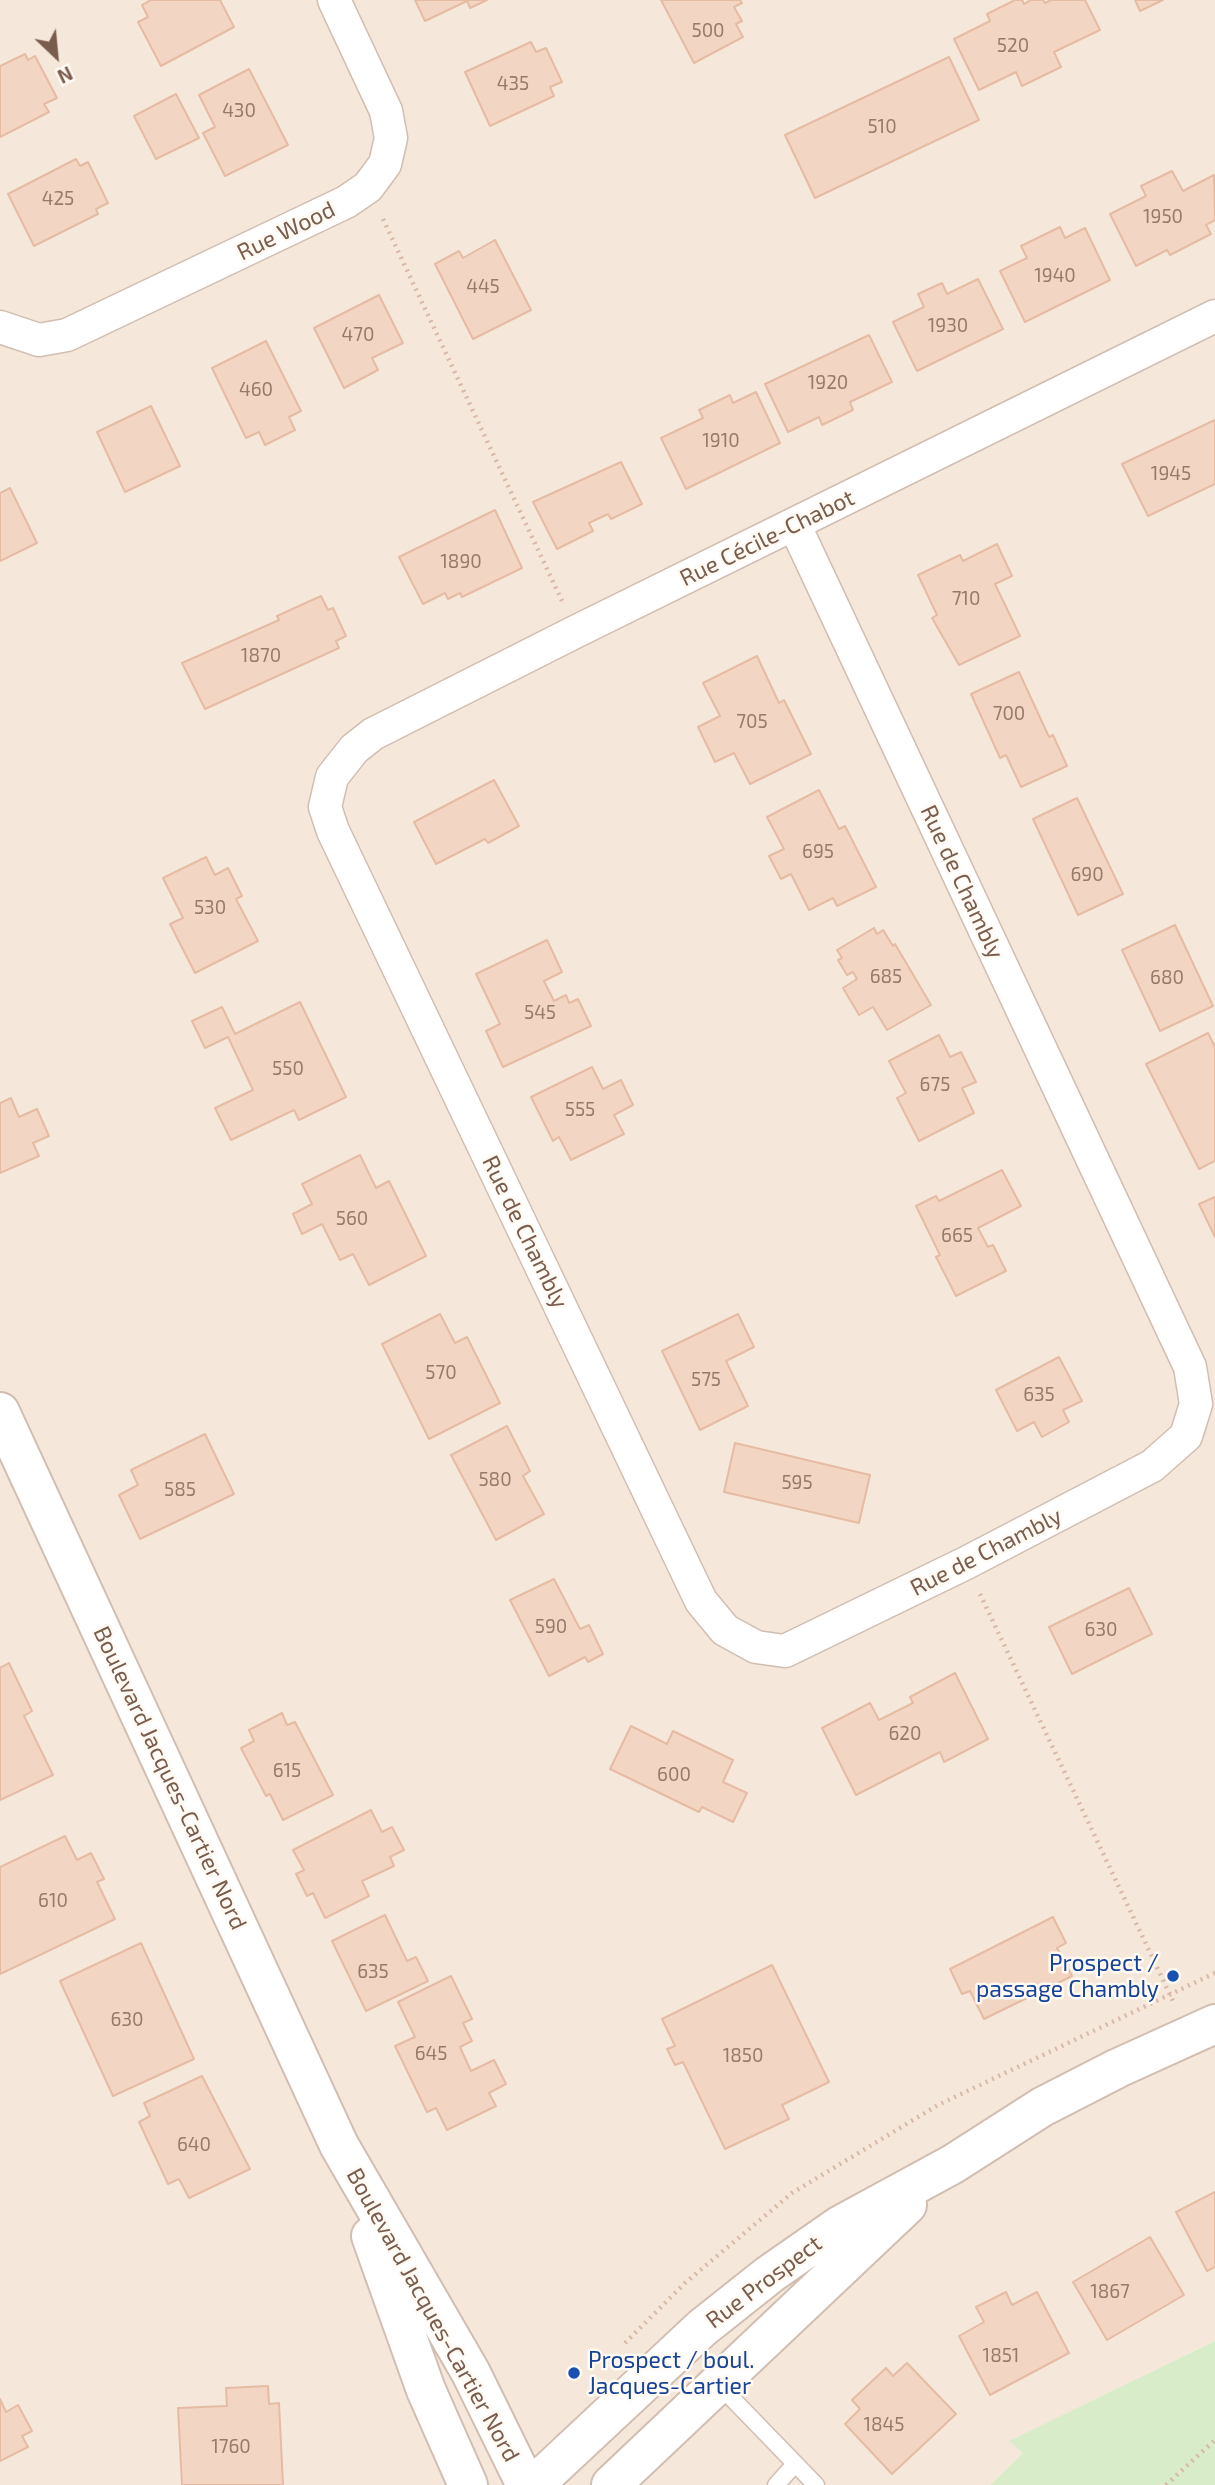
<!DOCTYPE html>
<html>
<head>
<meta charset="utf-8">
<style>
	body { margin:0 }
	#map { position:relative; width:1215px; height:2485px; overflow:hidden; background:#fdf6ec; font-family:"Exo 2",sans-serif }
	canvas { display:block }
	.north { position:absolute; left:21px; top:21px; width:70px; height:70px; -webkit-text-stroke:5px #fffaf3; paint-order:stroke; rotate:154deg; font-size:19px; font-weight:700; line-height:28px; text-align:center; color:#7a5c4d }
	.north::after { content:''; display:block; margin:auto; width:24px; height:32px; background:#7a5c4d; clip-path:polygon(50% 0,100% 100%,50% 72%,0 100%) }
</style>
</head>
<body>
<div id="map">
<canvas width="1215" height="2485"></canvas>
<div class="north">N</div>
</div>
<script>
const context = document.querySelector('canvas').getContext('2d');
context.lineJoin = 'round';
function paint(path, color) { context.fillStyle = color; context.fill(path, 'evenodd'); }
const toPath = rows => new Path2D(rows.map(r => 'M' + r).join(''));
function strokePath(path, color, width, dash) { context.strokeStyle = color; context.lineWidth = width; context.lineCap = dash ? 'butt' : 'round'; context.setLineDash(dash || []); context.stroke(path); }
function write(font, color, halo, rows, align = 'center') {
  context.font = font + ' "Exo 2",sans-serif'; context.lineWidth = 5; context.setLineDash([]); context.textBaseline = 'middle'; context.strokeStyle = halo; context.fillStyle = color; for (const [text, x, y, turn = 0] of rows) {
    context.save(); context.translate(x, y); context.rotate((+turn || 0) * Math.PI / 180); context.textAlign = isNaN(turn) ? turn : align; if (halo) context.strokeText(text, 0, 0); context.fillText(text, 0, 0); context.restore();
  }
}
paint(toPath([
	[0,0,1215,0,1215,2341,1010,2441,1023,2453,990,2485,0,2485]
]), '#f5e8da');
paint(toPath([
	[1215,2341,1215,2485,990,2485,1023,2453,1009,2441]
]), '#d8ecc9');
const building = toPath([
	[151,0,220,0,234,27,161,66,138,22,148,17,142,5,151,0],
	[415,0,487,0,470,8,467,1,425,21,415,0],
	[661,0,740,0,742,3,734,7,742,21,736,24,743,37,694,63,661,0],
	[1015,0,1022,0,1024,4,1031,0,1043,0,1045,3,1051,0,1085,0,1100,30,1054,52,1061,67,1022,86,1016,72,979,90,954,39,990,21,987,14,1015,0],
	[1135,0,1163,0,1140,11,1135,0],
	[531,42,536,52,546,48,562,82,550,87,554,96,490,126,465,72,531,42],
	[25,54,28,60,35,56,57,98,44,104,49,112,0,137,0,66,25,54],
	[949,57,979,120,815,198,785,135,949,57],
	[249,69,288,145,225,176,203,133,215,127,199,95,249,69],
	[176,94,199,138,156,159,134,116,176,94],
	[76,159,80,166,88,162,108,203,96,209,98,214,34,246,8,194,76,159],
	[1172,171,1183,191,1214,175,1215,220,1206,225,1211,234,1170,255,1167,250,1136,266,1110,214,1146,196,1141,186,1172,171],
	[1060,227,1065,238,1085,228,1110,280,1025,322,1000,271,1027,258,1021,246,1060,227],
	[495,240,531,310,473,339,435,264,459,251,463,258,495,240],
	[978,279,1003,329,917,371,893,322,924,307,918,294,942,283,947,294,978,279],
	[379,295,403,343,372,358,378,370,344,388,314,328,379,295],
	[869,335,892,382,850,402,853,410,822,425,819,417,788,432,765,384,869,335],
	[266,341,301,411,289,417,295,430,265,445,259,432,246,438,212,368,266,341],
	[756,392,780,443,686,489,661,438,703,418,699,410,730,395,733,403,756,392],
	[151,406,180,466,125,492,97,432,151,406],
	[1215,420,1215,484,1148,516,1122,464,1215,420],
	[621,462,642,504,611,519,608,514,589,523,593,531,557,549,533,502,621,462],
	[10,488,37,543,0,561,0,493,10,488],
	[495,510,522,568,462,597,460,593,448,599,445,593,423,604,399,557,495,510],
	[997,544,1012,576,995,584,1020,636,959,665,932,618,937,615,918,575,960,555,963,561,997,544],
	[321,596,328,610,333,608,346,636,336,641,339,648,205,709,182,663,279,620,277,616,321,596],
	[757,656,779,703,784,700,811,754,750,784,734,753,715,762,698,727,720,716,703,683,757,656],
	[1019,672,1049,737,1053,735,1067,766,1021,787,1006,755,1000,758,971,694,1019,672],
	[494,780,519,826,488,843,485,839,436,864,414,822,494,780],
	[819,790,839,829,845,826,876,887,837,906,833,898,809,910,791,874,781,879,769,856,784,849,767,817,819,790],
	[1077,798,1123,894,1078,915,1033,819,1077,798],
	[206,857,215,875,228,868,242,896,236,899,258,941,195,973,170,924,183,918,163,878,206,857],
	[1175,925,1213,1006,1160,1031,1122,950,1175,925],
	[874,928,877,934,883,930,893,946,895,944,931,1005,887,1030,873,1007,859,1015,843,988,857,979,853,972,847,975,838,960,842,958,837,950,874,928],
	[547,940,562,972,544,981,554,1001,566,995,569,1003,578,999,591,1026,503,1067,486,1031,500,1024,476,974,547,940],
	[300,1002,346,1097,299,1120,294,1110,231,1140,215,1108,253,1090,228,1037,205,1048,192,1021,222,1007,235,1034,300,1002],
	[1208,1033,1215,1047,1215,1161,1199,1169,1146,1064,1208,1033],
	[939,1035,950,1057,961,1052,976,1082,962,1088,974,1113,919,1141,897,1098,906,1093,889,1061,939,1035],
	[592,1067,603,1089,621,1080,633,1105,614,1115,624,1134,571,1160,559,1137,553,1141,531,1097,592,1067],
	[11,1098,19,1117,37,1109,49,1136,33,1143,39,1156,0,1173,0,1103,11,1098],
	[360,1155,376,1188,389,1181,426,1256,369,1285,353,1254,340,1260,322,1224,302,1234,293,1214,312,1204,302,1184,360,1155],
	[1002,1170,1021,1206,978,1228,988,1247,993,1245,1006,1271,956,1296,936,1257,940,1255,916,1206,936,1196,939,1201,1002,1170],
	[1215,1197,1215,1237,1199,1204,1215,1197],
	[440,1314,455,1343,467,1337,500,1403,429,1439,382,1344,440,1314],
	[738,1314,754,1347,726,1361,748,1406,700,1430,662,1351,738,1314],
	[1059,1357,1082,1401,1063,1410,1069,1422,1042,1437,1034,1422,1017,1431,996,1390,1059,1357],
	[507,1426,530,1471,523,1476,544,1514,496,1540,451,1455,507,1426],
	[205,1434,234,1494,140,1539,119,1495,138,1485,131,1470,205,1434],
	[735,1443,870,1475,859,1523,724,1492,735,1443],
	[554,1579,580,1629,589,1625,603,1654,588,1662,585,1657,549,1676,510,1600,554,1579],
	[1129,1588,1152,1634,1072,1674,1049,1627,1129,1588],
	[9,1663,32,1711,24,1716,53,1775,0,1800,0,1668,9,1663],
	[955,1673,988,1739,944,1762,940,1752,856,1795,822,1728,870,1703,879,1720,913,1703,910,1697,955,1673],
	[282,1713,287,1725,295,1722,333,1795,283,1820,270,1794,266,1796,241,1748,254,1741,249,1730,282,1713],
	[631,1726,667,1744,673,1731,733,1760,723,1782,747,1793,733,1822,702,1807,699,1812,610,1769,631,1726],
	[371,1810,382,1832,392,1827,404,1850,390,1857,394,1866,362,1881,369,1896,325,1918,313,1893,307,1896,296,1874,304,1870,293,1850,371,1810],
	[65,1836,77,1860,91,1853,104,1879,97,1882,115,1919,0,1974,0,1867,65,1836],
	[385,1915,407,1961,416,1957,428,1981,366,2011,332,1941,385,1915],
	[1053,1917,1066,1943,1057,1948,1072,1976,984,2019,970,1991,962,1994,950,1969,1053,1917],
	[141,1943,194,2059,113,2096,60,1981,141,1943],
	[772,1965,829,2082,782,2105,789,2119,725,2149,683,2062,675,2065,667,2049,675,2046,662,2019,772,1965],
	[451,1976,472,2019,463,2023,472,2041,460,2047,471,2071,494,2060,506,2084,489,2093,496,2106,447,2130,436,2108,427,2112,395,2046,415,2037,398,2002,451,1976],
	[202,2076,250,2169,189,2198,179,2179,168,2184,139,2122,150,2116,144,2103,202,2076],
	[1215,2192,1215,2267,1207,2271,1176,2212,1215,2192],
	[1150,2237,1184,2295,1107,2340,1073,2282,1150,2237],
	[1006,2292,1012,2305,1037,2292,1069,2353,990,2395,959,2336,984,2322,976,2307,1006,2292],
	[907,2363,956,2414,892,2474,845,2424,860,2409,852,2400,886,2368,893,2376,907,2363],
	[268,2386,269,2404,279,2403,283,2485,182,2485,178,2408,227,2406,226,2388,268,2386],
	[0,2399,6,2412,18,2405,32,2431,22,2436,28,2447,0,2461,0,2399]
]);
paint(building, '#f3d5c3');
strokePath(building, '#e6bba3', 2);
const service = toPath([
	[718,2384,816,2485],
	[776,2485,795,2464]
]);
const minor = toPath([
	[0,327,39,340,67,335,346,202,368,187,385,164,391,138,386,111,334,0],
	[794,524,1190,1367,1196,1404,1186,1436,1152,1466,966,1563,785,1651,756,1647,725,1630,701,1601,333,831,325,807,332,777,354,749,373,734,577,631,794,524,1215,316]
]);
const tertiary = toPath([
	[0,1412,339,2145,471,2373,526,2485],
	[371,2236,426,2390,468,2485],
	[534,2485,702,2328,770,2274,839,2226,953,2164,1042,2107,1118,2068,1215,2024],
	[611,2485,907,2205]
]);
strokePath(service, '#d1beb0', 19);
strokePath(minor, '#d1beb0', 35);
strokePath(tertiary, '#d1beb0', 42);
strokePath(toPath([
	[383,219,562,601],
	[980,1594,1174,2003],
	[625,2343,685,2283,792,2193,938,2105,1215,1973],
	[1166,2485,1215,2440]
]), '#d9b8a5', 4.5, [2, 5]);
strokePath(service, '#fff', 16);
strokePath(minor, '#fff', 32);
strokePath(tertiary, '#fff', 38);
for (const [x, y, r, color] of [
	[1173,1976,7,"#1a4fb4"],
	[574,2373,7,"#1a4fb4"]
]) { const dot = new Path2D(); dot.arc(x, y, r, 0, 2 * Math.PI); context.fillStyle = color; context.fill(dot); strokePath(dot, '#fffaf3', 2.5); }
write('19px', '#987a6a', null, [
	["500",708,31],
	["520",1013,46],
	["435",513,84],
	["430",239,111],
	["510",882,127],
	["425",58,199],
	["1950",1163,217],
	["1940",1055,276],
	["445",483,287],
	["1930",948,326],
	["470",358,335],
	["1920",828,383],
	["460",256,390],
	["1910",721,441],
	["1945",1171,474],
	["1890",461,562],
	["710",966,599],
	["1870",261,656],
	["700",1009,714],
	["705",752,722],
	["695",818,852],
	["690",1087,875],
	["530",210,908],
	["685",886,977],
	["680",1167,978],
	["545",540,1013],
	["550",288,1069],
	["675",935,1085],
	["555",580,1110],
	["560",352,1219],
	["665",957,1236],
	["570",441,1373],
	["575",706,1380],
	["635",1039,1395],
	["580",495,1480],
	["595",797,1483],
	["585",180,1490],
	["590",551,1627],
	["630",1101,1630],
	["620",905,1734],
	["615",287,1771],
	["600",674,1775],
	["610",53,1901],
	["635",373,1972],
	["630",127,2020],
	["645",431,2054],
	["1850",743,2056],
	["640",194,2145],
	["1867",1110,2292],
	["1851",1001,2356],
	["1845",884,2425],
	["1760",231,2447]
]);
write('23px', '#7a5c4d', '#fffaf3', [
	["Rue Wood",286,231,-26],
	["Rue Cécile-Chabot",767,538,-26],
	["Rue de Chambly",962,882,65],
	["Rue de Chambly",525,1232,64],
	["Rue de Chambly",986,1552,-27],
	["Boulevard Jacques-Cartier Nord",170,1778,65],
	["Rue Prospect",764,2282,-37],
	["Boulevard Jacques-Cartier Nord",433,2315,61]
]);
write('23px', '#164399', '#fffaf3', [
	["Prospect /",1159,1963],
	["passage Chambly",1159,1989],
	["Prospect / boul.",588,2360,"left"],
	["Jacques-Cartier",588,2386,"left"]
], 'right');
</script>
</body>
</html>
